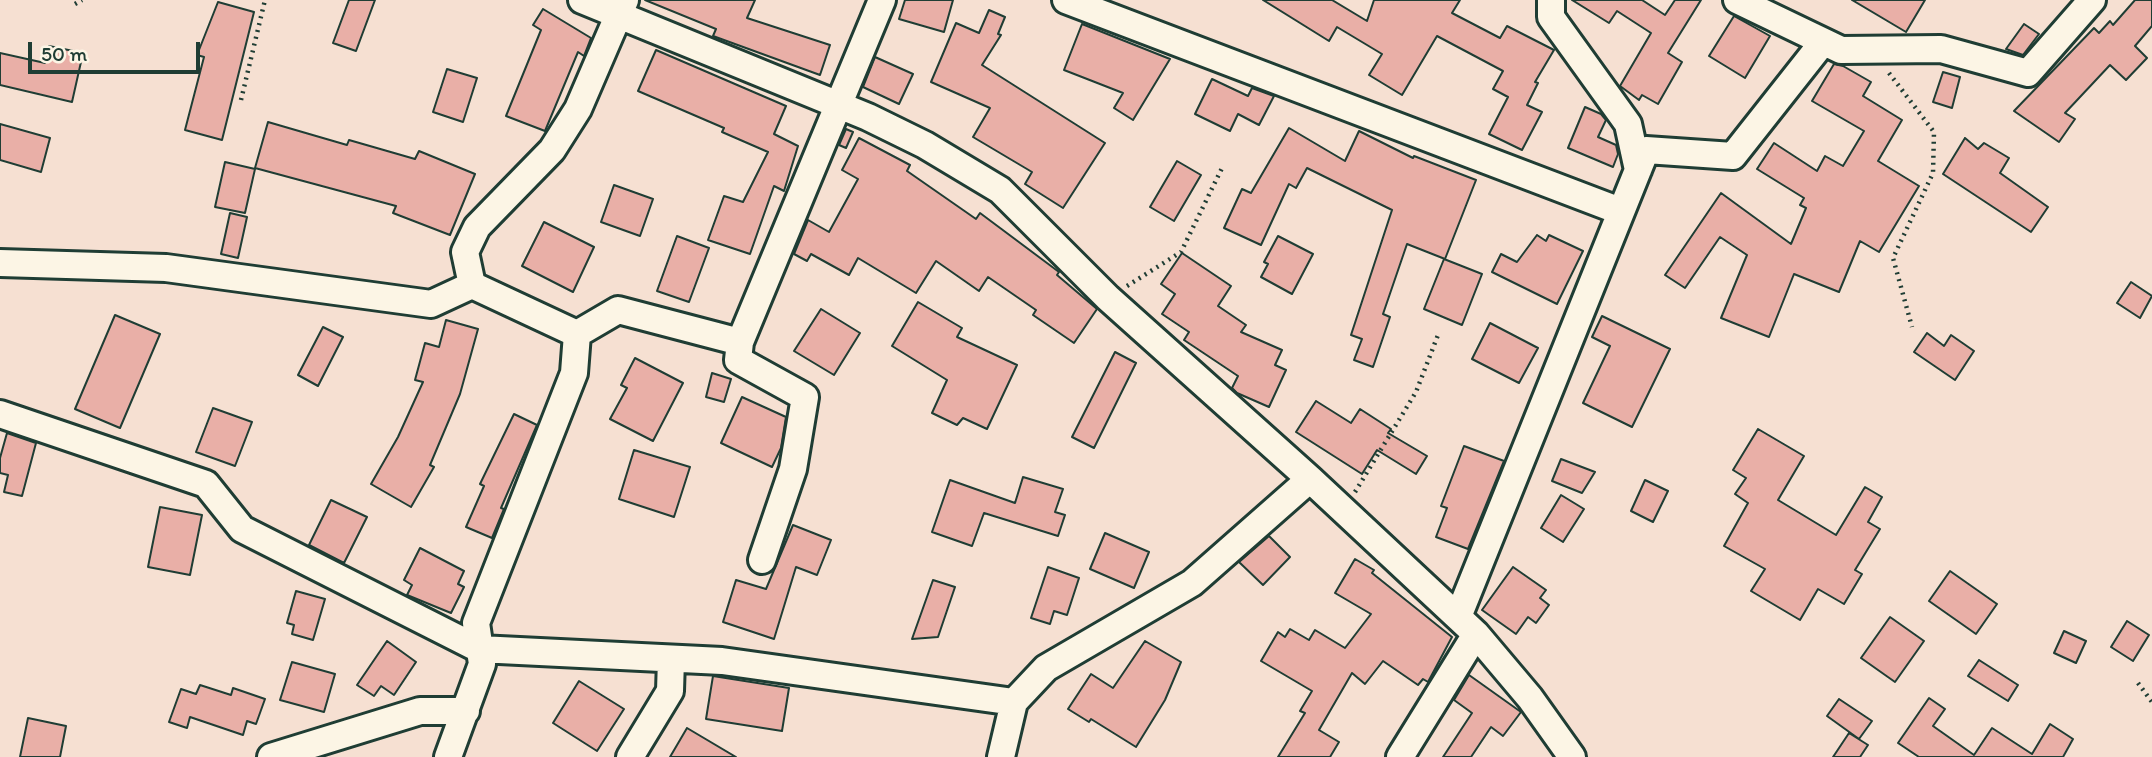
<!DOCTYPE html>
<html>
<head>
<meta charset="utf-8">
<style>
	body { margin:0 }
	#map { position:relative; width:2152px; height:757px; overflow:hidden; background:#f6e0d2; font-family:Itim,sans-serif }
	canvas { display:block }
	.scale { position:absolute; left:28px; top:42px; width:172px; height:32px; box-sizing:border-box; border:4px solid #1f3d34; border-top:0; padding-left:9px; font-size:21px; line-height:24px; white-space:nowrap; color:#1f3d34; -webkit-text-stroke:5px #fcf5e5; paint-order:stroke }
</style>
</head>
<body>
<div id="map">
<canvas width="2152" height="757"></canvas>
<div class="scale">50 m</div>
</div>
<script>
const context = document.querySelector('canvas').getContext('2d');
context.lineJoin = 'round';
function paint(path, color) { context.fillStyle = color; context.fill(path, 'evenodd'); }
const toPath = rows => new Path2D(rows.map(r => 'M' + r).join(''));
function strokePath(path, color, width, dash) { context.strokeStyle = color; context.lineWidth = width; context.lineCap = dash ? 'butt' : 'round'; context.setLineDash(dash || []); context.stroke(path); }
const building = toPath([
	[349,0,375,0,356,51,333,43,349,0],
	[645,0,755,0,747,18,830,45,820,75,713,36,716,29,645,0],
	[905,0,953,0,944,32,899,19,905,0],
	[1263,0,1332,0,1367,21,1374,0,1460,0,1452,13,1500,38,1507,26,1554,50,1535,82,1538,83,1527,105,1542,112,1522,150,1489,134,1508,97,1493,89,1503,71,1437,36,1402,95,1369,75,1382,54,1337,27,1329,41,1263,0],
	[1572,0,1642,0,1665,15,1675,0,1701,0,1668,53,1682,62,1658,104,1642,95,1639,100,1620,86,1651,33,1617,11,1609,23,1572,0],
	[1852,0,1925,0,1906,32,1852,0],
	[2135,0,2152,0,2152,26,2135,46,2147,58,2126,80,2110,65,2065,113,2075,119,2059,142,2014,111,2094,28,2099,33,2110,21,2113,25,2135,0],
	[218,2,254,12,222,140,185,130,204,57,197,55,218,2],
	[543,9,591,38,584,56,578,52,545,131,506,116,541,30,533,25,543,9],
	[989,10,1005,17,998,34,1001,35,982,65,1105,143,1063,208,1025,184,1032,172,973,137,990,108,931,82,956,23,979,33,989,10],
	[1734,16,1770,36,1745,78,1709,56,1734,16],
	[1082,24,1170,59,1133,120,1114,108,1123,93,1064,70,1082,24],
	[2024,24,2039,34,2023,55,2006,49,2024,24],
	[49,46,83,53,72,102,0,85,0,53,45,63,49,46],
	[656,50,786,106,774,134,798,146,784,191,774,186,750,254,708,240,724,196,743,202,768,152,722,132,724,128,638,91,656,50],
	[875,57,913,74,899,104,863,87,875,57],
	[1834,64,1843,66,1871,82,1863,96,1902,120,1878,161,1919,186,1879,252,1860,241,1839,292,1794,274,1769,337,1721,318,1747,255,1720,237,1685,288,1665,275,1721,193,1791,244,1806,208,1800,205,1804,198,1757,169,1774,143,1817,171,1825,156,1843,166,1864,131,1812,101,1834,64],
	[447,69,477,78,463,122,433,112,447,69],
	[1943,72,1960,77,1952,108,1933,102,1943,72],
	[1212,79,1248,96,1252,88,1274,96,1259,125,1238,114,1230,131,1195,114,1212,79],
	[1585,107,1601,114,1606,120,1598,137,1616,145,1618,154,1613,167,1568,148,1585,107],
	[268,122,347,145,349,140,415,159,419,151,475,174,450,235,393,213,396,206,255,168,268,122],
	[0,124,50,138,41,172,0,160,0,124],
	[1289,128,1345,161,1359,131,1413,158,1414,156,1476,180,1445,259,1407,244,1383,314,1390,317,1373,367,1354,360,1362,339,1351,335,1392,210,1307,168,1296,188,1289,184,1261,245,1224,228,1242,189,1251,193,1289,128],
	[846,129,853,132,846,148,839,145,846,129],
	[859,138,910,165,907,171,976,219,980,213,1059,272,1057,275,1097,309,1074,343,1033,315,1036,310,988,277,979,291,936,261,916,293,858,258,849,275,811,254,807,261,794,254,808,220,829,232,858,179,842,170,859,138],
	[1965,138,1978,149,1984,143,2009,158,2000,173,2048,207,2031,232,1943,174,1965,138],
	[1177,161,1201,175,1174,221,1150,207,1177,161],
	[225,162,255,169,245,213,215,207,225,162],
	[614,185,653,199,640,236,601,222,614,185],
	[230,213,247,217,238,258,221,254,230,213],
	[544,222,594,247,573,292,522,266,544,222],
	[1537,235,1546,241,1549,235,1583,251,1557,304,1492,272,1501,254,1517,262,1537,235],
	[677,236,709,248,689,302,657,291,677,236],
	[1278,236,1313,254,1292,294,1261,277,1268,264,1264,262,1278,236],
	[1182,253,1231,286,1218,306,1246,325,1241,332,1282,350,1275,365,1286,370,1269,407,1237,393,1232,388,1238,376,1184,340,1189,332,1162,314,1175,294,1161,284,1182,253],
	[1444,259,1482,274,1462,325,1424,309,1444,259],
	[2131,282,2152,296,2140,318,2117,303,2131,282],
	[918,302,962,328,957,337,1017,365,987,429,963,418,957,425,932,413,947,380,892,346,918,302],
	[821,309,860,333,834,375,794,351,821,309],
	[115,315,160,334,120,428,75,409,115,315],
	[1602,316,1670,349,1632,427,1583,403,1610,346,1592,337,1602,316],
	[446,320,478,329,460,394,430,465,434,467,411,507,371,484,398,437,423,382,415,380,425,343,439,347,446,320],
	[1490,323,1538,348,1519,383,1472,359,1490,323],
	[323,327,343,337,318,386,298,375,323,327],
	[1927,333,1944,346,1951,335,1974,351,1955,380,1914,352,1927,333],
	[1115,352,1136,363,1094,448,1072,437,1115,352],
	[635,358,683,383,653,441,610,419,627,388,621,385,635,358],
	[712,373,731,379,724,402,706,397,712,373],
	[742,397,786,417,781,448,772,467,721,443,742,397],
	[1316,401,1351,423,1360,409,1391,429,1388,433,1427,456,1416,474,1377,450,1362,474,1296,432,1316,401],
	[213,408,252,422,235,466,196,452,213,408],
	[514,414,537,425,501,508,504,509,492,538,466,527,484,486,480,484,514,414],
	[1758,429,1804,456,1778,500,1836,535,1865,487,1882,497,1868,522,1880,529,1855,570,1862,574,1844,604,1818,589,1800,620,1751,591,1765,569,1724,546,1748,503,1735,494,1746,478,1733,470,1758,429],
	[7,433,36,443,22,496,4,492,8,475,0,473,0,458,7,433],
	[1464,446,1504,461,1468,549,1436,537,1447,508,1441,506,1464,446],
	[634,450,690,467,674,517,619,499,634,450],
	[1561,459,1595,472,1582,493,1552,481,1561,459],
	[1023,477,1063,489,1055,512,1065,515,1058,536,984,513,972,546,932,532,950,480,1015,503,1023,477],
	[1645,480,1668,491,1653,522,1631,511,1645,480],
	[1561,495,1584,509,1563,542,1541,528,1561,495],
	[331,500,367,517,344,563,309,545,331,500],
	[160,507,202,515,190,575,148,567,160,507],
	[793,525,831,540,817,575,796,567,774,639,723,622,736,580,766,589,793,525],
	[1105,533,1149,552,1134,588,1090,569,1105,533],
	[1269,536,1290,557,1263,585,1239,562,1269,536],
	[420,548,464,571,458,584,464,587,451,613,407,595,412,585,404,580,420,548],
	[1355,559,1374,570,1372,573,1452,637,1428,682,1423,679,1418,685,1383,661,1365,684,1352,673,1319,730,1339,742,1330,757,1278,757,1305,713,1300,711,1312,691,1261,661,1278,632,1285,637,1290,629,1309,640,1315,630,1345,648,1371,614,1335,593,1355,559],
	[1048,567,1079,578,1067,615,1054,611,1050,624,1031,618,1048,567],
	[1513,567,1546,590,1540,598,1549,605,1536,623,1528,617,1516,634,1482,610,1513,567],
	[1950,571,1997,604,1976,634,1929,601,1950,571],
	[933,580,955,587,938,637,912,639,933,580],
	[296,591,325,599,313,640,292,634,294,625,287,623,296,591],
	[1890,617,1924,641,1895,682,1861,658,1890,617],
	[2127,621,2149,635,2133,661,2111,647,2127,621],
	[2064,631,2086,641,2076,663,2054,653,2064,631],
	[387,641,416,662,394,695,381,686,374,696,357,685,387,641],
	[1145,641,1181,662,1165,700,1136,747,1091,719,1089,722,1068,709,1091,674,1113,688,1145,641],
	[1979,660,2018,685,2008,701,1968,676,1979,660],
	[292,662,335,674,324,712,280,700,292,662],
	[1469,675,1521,712,1503,736,1491,727,1471,757,1443,757,1472,713,1454,700,1469,675],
	[713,676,789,688,782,731,706,719,713,676],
	[579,681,624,709,597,751,553,723,579,681],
	[200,685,231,695,233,688,265,699,256,724,247,721,243,735,190,717,187,728,169,722,181,689,196,694,200,685],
	[1929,698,1945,709,1933,726,1974,755,1992,728,2032,754,2050,724,2073,739,2063,757,1919,757,1898,743,1929,698],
	[1839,699,1872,721,1859,739,1827,716,1839,699],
	[28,718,66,726,60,757,20,757,28,718],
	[687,728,736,757,670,757,687,728],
	[1849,733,1868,745,1860,757,1833,757,1849,733]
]);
paint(building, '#e9afa7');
strokePath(building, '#1f3d34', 2);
const minor = toPath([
	[582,0,868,117,925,145,1000,190,1108,298,1310,479,1476,634,1530,698,1572,757],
	[1066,0,1620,211],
	[1551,0,1551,17,1628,124,1638,170],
	[1737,0,1841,50,1941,49,2028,73,2092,0],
	[0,263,166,268,431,304,472,285],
	[577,334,618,310,740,342,882,0],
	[740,342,738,360,805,397,793,469,762,560],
	[0,414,206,484,242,529,479,649,722,661,1014,702],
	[1458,617,1646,150,1733,156,1823,42],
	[271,757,420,711,466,711],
	[448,757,482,664,476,623,574,373,577,334,472,285,465,252,477,227,552,150,578,109,625,0],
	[630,757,670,691,671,659],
	[1001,757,1014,702,1046,668,1192,583,1310,479],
	[1400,757,1476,634]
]);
strokePath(minor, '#1f3d34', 32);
strokePath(toPath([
	[75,4,82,0],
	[1889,73,1934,132,1933,173,1893,258,1912,327],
	[241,100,265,0],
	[1127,286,1181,252,1223,166],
	[1355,492,1416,392,1438,335],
	[2138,683,2152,702]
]), '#1f3d34', 4.5, [2, 5]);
strokePath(minor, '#fcf5e5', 26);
</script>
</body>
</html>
